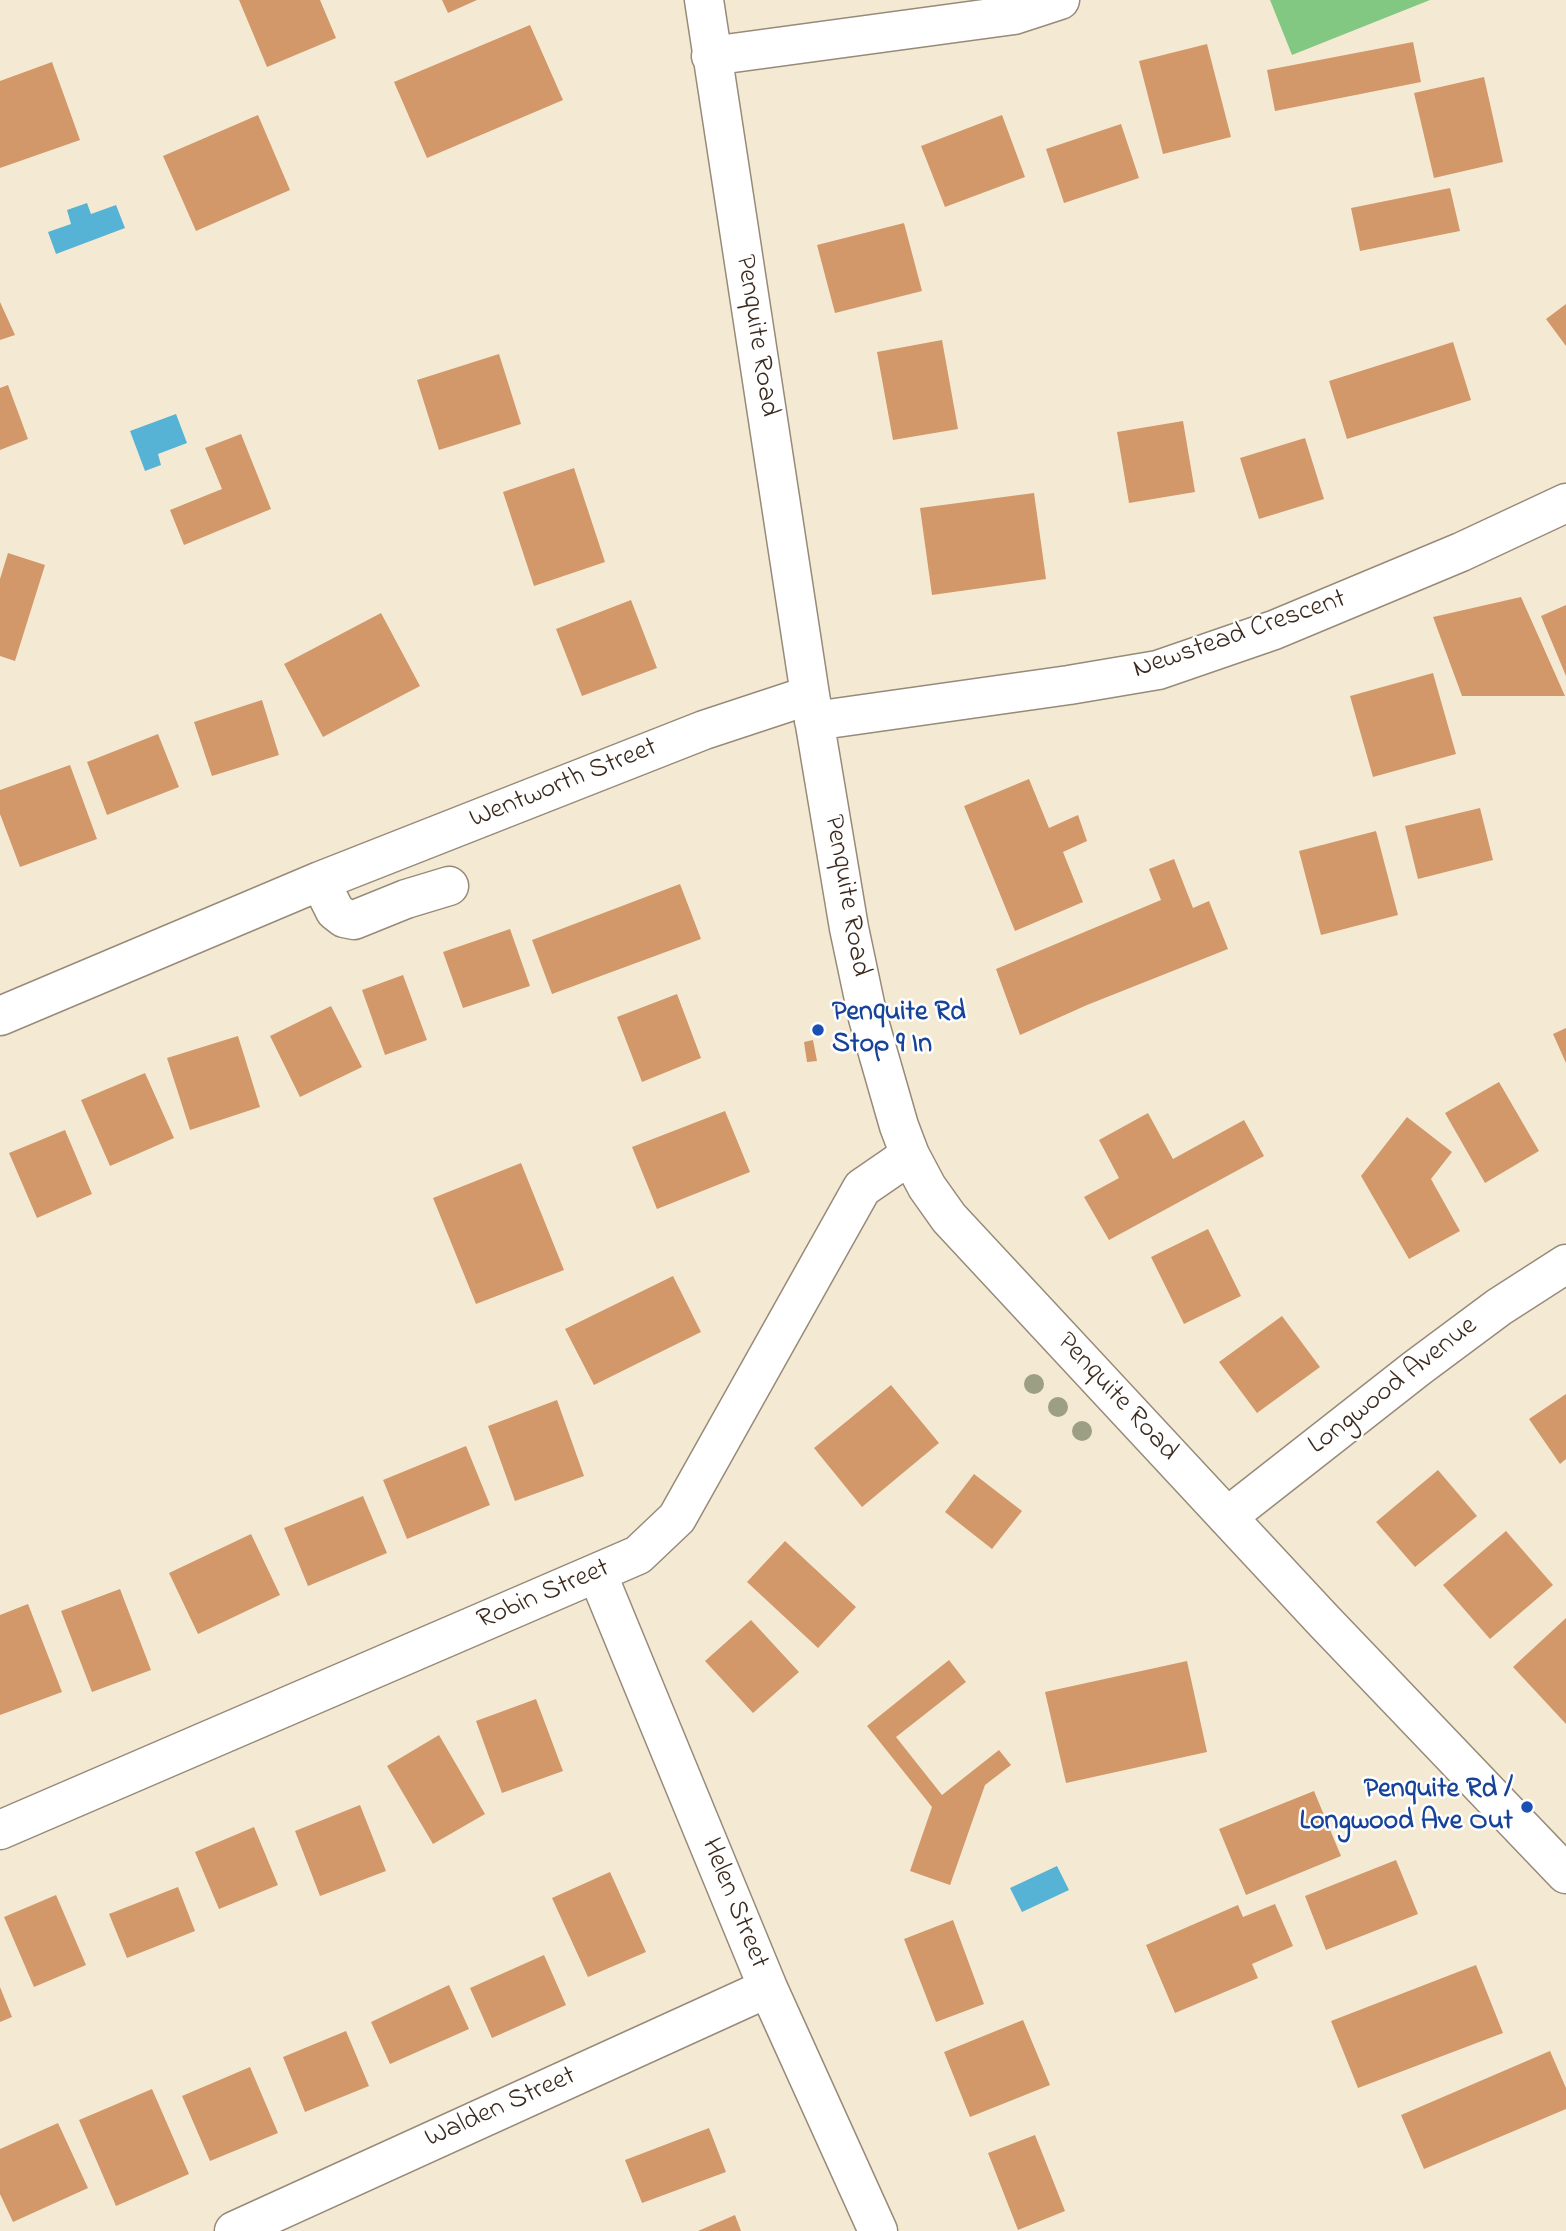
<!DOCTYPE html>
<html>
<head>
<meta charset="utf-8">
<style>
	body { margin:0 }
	canvas { display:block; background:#f4ead4 }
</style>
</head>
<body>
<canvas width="1566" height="2231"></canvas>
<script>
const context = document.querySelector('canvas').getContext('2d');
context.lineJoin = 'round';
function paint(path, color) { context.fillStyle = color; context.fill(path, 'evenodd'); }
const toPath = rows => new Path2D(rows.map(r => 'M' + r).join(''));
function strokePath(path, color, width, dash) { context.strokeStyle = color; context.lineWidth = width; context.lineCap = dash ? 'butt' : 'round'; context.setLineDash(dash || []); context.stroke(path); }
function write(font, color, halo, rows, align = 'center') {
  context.font = font + ' "Indie Flower",sans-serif'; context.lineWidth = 5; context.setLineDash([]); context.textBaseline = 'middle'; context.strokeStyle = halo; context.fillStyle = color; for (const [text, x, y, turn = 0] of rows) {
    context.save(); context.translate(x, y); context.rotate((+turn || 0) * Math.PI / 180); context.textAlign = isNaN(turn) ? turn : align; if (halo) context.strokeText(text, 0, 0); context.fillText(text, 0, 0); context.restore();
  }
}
paint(toPath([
	[1270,0,1430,0,1292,55]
]), '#83c882');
paint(toPath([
	[87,203,91,214,116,205,125,228,56,254,48,232,71,224,67,210],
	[176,414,187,443,158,454,161,465,145,471,130,431],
	[1057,1866,1069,1890,1022,1912,1010,1888]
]), '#56b3d5');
paint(toPath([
	[239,0,320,0,336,38,267,67],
	[442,0,477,0,448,13],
	[530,25,563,100,427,158,394,82],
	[1413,42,1421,82,1275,111,1267,70],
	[1207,44,1231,137,1163,154,1139,61],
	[52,62,80,140,0,168,0,81],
	[1484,77,1503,162,1434,178,1414,93],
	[258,115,290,190,196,231,163,156],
	[1002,115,1025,177,945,207,921,146],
	[1121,124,1139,178,1064,203,1046,149],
	[1450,188,1460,231,1360,251,1351,208],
	[904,223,922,291,835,313,817,245],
	[0,302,15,335,0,340],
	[1566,304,1566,346,1546,319],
	[942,340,958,429,893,440,877,352],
	[1453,342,1471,400,1347,439,1329,381],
	[499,354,521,424,439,450,417,380],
	[8,385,28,439,0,450,0,388],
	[1183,421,1195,492,1129,503,1117,432],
	[241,434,271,509,184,545,170,510,222,489,205,448],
	[1305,438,1324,499,1259,519,1240,458],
	[574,468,605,562,534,586,503,492],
	[1034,493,1046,579,932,595,920,508],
	[8,553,45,565,15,661,0,656,0,579],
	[1521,597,1565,696,1462,696,1433,617],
	[631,600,657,668,582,696,556,629],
	[1566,605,1566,676,1541,616],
	[381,613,420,686,323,737,284,664],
	[1433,673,1456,754,1373,777,1350,696],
	[262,700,279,755,212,776,194,722],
	[158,734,179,787,107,815,87,762],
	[70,765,97,839,20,867,0,814,0,790],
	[1029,779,1049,828,1078,815,1087,841,1063,852,1083,902,1015,931,964,806],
	[1480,808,1493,860,1418,879,1405,826],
	[1376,831,1398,915,1321,935,1299,851],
	[1174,859,1193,908,1209,901,1228,949,1087,1005,1020,1035,996,969,1161,900,1149,869],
	[680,884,701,939,552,994,532,940],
	[510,929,530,986,463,1008,443,952],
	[403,975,427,1040,385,1055,362,990],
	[677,994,701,1058,642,1082,617,1017],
	[331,1006,362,1067,300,1097,270,1036],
	[1566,1028,1566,1063,1553,1034],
	[238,1036,260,1107,190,1130,167,1058],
	[813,1040,817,1061,807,1062,804,1042],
	[145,1073,174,1138,110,1166,81,1100],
	[1499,1082,1539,1151,1485,1183,1445,1113],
	[725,1111,750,1172,657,1209,632,1147],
	[1148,1113,1173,1159,1244,1120,1264,1156,1109,1240,1084,1197,1119,1178,1099,1140],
	[1407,1117,1452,1152,1431,1179,1460,1231,1409,1259,1361,1176],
	[65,1130,92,1194,37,1218,9,1153],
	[521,1163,564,1270,476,1304,433,1198],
	[1208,1229,1241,1296,1184,1324,1151,1257],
	[673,1276,701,1332,594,1385,565,1329],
	[1282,1316,1320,1367,1257,1413,1219,1362],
	[891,1385,939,1443,862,1507,814,1448],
	[1566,1394,1566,1459,1560,1464,1529,1419],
	[557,1400,584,1476,515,1501,488,1426],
	[466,1446,490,1505,407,1539,383,1480],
	[1438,1470,1477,1516,1415,1567,1376,1522],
	[974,1474,1022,1511,992,1549,945,1512],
	[363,1496,387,1553,308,1586,284,1528],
	[1506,1531,1553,1585,1490,1639,1443,1585],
	[251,1534,280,1595,198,1634,169,1573],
	[785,1541,856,1607,818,1648,747,1582],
	[120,1589,151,1670,92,1692,61,1611],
	[28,1604,62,1692,0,1715,0,1615],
	[1566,1618,1566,1724,1513,1667],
	[751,1620,799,1672,753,1713,705,1661],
	[949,1660,966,1682,896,1737,942,1795,999,1750,1011,1765,985,1785,950,1885,910,1871,932,1807,867,1726],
	[1187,1661,1207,1752,1066,1783,1045,1692],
	[536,1699,563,1771,502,1793,476,1721],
	[439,1735,485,1814,433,1844,387,1766],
	[1314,1791,1341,1856,1246,1895,1219,1829],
	[360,1805,386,1871,320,1896,295,1831],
	[254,1827,278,1885,219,1909,195,1852],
	[1396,1860,1418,1914,1326,1950,1305,1896],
	[610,1872,646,1952,588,1977,552,1898],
	[178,1887,195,1931,127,1958,109,1914],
	[56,1895,86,1965,34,1987,4,1917],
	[1275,1904,1293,1946,1252,1964,1258,1978,1175,2013,1146,1945,1238,1905,1243,1917],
	[953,1920,984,2004,936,2022,904,1939],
	[544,1955,566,2005,492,2038,470,1988],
	[1476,1965,1503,2033,1358,2088,1331,2021],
	[449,1985,469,2029,390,2064,371,2022],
	[0,1987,12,2017,0,2022],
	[1023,2020,1050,2085,970,2117,944,2052],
	[346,2031,369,2086,305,2112,283,2057],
	[1550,2051,1566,2088,1566,2109,1424,2169,1401,2115],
	[250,2067,278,2133,210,2161,182,2096],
	[152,2089,189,2174,116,2206,79,2120],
	[58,2123,88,2188,13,2222,0,2194,0,2149],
	[709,2128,726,2172,642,2203,625,2160],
	[1035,2135,1065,2211,1018,2230,988,2153],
	[735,2215,741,2231,698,2231]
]), '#d29869');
const minor = toPath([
	[704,0,810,695,849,928,868,1018,899,1126,910,1155,927,1187,949,1218,1323,1620,1566,1874],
	[711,56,1014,15,1060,0],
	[814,721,1069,685,1158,670,1274,630,1461,552,1566,503],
	[320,881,335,911,344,918,354,920,406,899,449,886],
	[0,1016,320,881,704,730,810,695],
	[1227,1517,1417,1368,1499,1307,1566,1264],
	[597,1573,768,1988,878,2231],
	[0,1830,638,1555,677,1518,862,1188,910,1155],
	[234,2231,768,1988]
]);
strokePath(minor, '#988a79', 41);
strokePath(minor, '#fff', 38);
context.fillStyle = '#9c9f83';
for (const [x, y] of [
	[1034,1384],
	[1058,1407],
	[1082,1431]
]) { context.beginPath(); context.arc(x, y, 10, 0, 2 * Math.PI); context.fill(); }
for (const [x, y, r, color] of [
	[818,1030,7,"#1a4fb4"],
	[1527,1807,7,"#1a4fb4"]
]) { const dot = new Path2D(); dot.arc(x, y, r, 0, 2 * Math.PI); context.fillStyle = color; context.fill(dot); strokePath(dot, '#fff', 2.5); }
write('28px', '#3b2a1e', '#fff', [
	["Penquite Road",755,336,81],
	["Newstead Crescent",1240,636,-19],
	["Wentworth Street",564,785,-22],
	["Penquite Road",845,896,80],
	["Longwood Avenue",1394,1387,-38],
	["Penquite Road",1116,1398,47],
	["Robin Street",544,1596,-23],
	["Helen Street",733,1904,68],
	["Walden Street",501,2109,-24]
]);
write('bold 28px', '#164399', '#fff', [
	["Penquite Rd",832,1014],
	["Stop 9 In",832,1046],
	["Penquite Rd /",1513,1791,"right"],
	["Longwood Ave Out",1513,1823,"right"]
], 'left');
</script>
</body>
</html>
